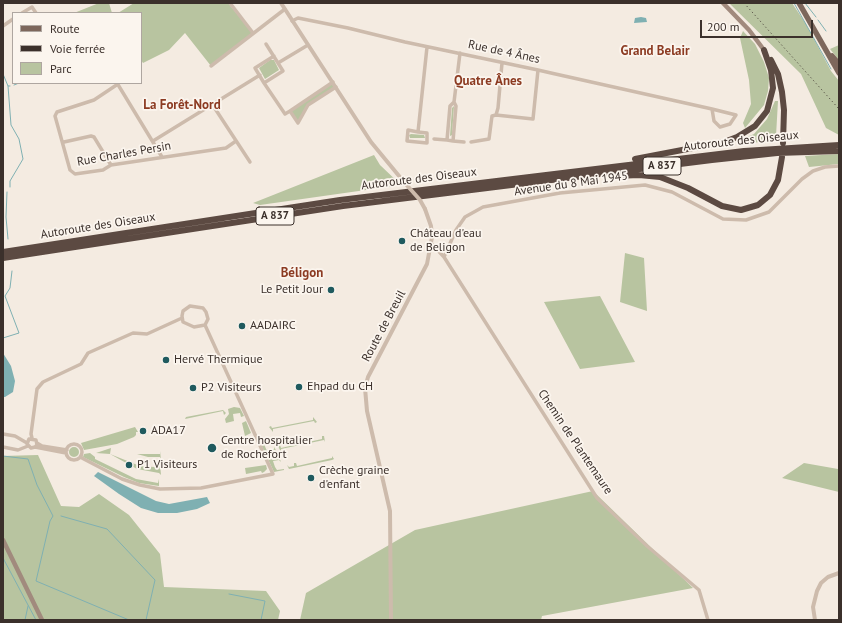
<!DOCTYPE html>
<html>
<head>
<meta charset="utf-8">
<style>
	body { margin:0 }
	#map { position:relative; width:842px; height:623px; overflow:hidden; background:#f4ebe1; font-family:"PT Sans",sans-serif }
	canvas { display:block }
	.frame { position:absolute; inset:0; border:4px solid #3b302b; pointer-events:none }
	.legend { position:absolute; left:12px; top:12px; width:130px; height:72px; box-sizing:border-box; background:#fbf5ee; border:1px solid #aea6a0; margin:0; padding:5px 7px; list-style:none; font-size:12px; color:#3b302b }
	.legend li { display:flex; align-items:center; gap:8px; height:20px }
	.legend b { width:20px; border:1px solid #aea6a0 }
	.scale { position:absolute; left:700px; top:20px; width:113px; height:18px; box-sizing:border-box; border:2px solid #3b302b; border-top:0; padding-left:5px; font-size:12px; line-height:14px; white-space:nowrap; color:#3b302b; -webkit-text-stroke:3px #fbf5ee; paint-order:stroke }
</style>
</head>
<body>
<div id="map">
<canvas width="842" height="623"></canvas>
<div class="frame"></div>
<ul class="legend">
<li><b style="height:5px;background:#7d675c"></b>Route</li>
<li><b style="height:5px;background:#3b302b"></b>Voie ferrée</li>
<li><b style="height:11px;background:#b8c4a0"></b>Parc</li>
</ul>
<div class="scale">200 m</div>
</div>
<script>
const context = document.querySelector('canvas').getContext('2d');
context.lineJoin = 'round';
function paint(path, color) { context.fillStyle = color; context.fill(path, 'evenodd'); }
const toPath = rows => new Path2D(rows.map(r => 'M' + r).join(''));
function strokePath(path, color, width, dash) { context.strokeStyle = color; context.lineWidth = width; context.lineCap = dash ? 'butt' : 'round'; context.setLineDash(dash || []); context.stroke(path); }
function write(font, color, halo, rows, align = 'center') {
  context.font = font + ' "PT Sans",sans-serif'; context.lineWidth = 3.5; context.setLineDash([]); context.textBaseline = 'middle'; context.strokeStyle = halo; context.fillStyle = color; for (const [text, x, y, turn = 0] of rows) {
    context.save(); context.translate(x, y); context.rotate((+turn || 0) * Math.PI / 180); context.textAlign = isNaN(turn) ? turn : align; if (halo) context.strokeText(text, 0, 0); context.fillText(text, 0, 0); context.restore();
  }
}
paint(toPath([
	[99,3,109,3,112,13,74,13],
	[134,3,228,3,253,33,211,66,185,33,169,50,143,63,141,60,141,13,118,13],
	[729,3,792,3,806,24,831,71,839,81,839,135,826,128,801,74],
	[743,31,755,44,764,62,769,78,768,91,764,105,745,128,743,123,751,104,749,80,740,38],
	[839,45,839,60,830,49],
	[270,60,274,60,279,70,265,79,259,68],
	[333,82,336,87,308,105,298,123,290,111],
	[775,101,778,101,776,136,772,140,746,144,741,143,742,139,754,134,767,119],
	[454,106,452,135,450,136,452,108],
	[411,134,424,135,425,138,410,138,409,135],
	[839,154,839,164,809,167,805,156],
	[374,155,380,165,401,185,260,205,253,203],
	[625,253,644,258,647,311,620,302],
	[600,296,635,362,580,369,544,302],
	[839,355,839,492,782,478,804,463,838,469],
	[234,407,240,408,244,416,241,417,240,413,233,414,234,421,226,423,225,419,229,414,228,409],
	[223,410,226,413,224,415,223,411,185,419,186,417],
	[313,417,317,422,315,423,314,421,273,429,273,432,269,427,271,426,272,428,313,420],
	[246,421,251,433,245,436,242,423],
	[135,427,138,432,136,432,136,435,134,437,117,444,84,450,81,443],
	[322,436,324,436,325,442,324,440,281,449,281,452,278,446,280,445,281,448,322,439],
	[260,442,263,442,267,451,274,449,274,447,277,452,275,450,269,451,270,457,272,460,279,459,279,457,281,462,279,460,273,461,275,467,277,470,284,469,284,470,274,472],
	'69 452a5 5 0 1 1 10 0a5 5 0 1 1-10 0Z',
	[111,448,110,454,140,466,154,467,160,466,160,464,161,475,159,473,137,469,110,454,96,453],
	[160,451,161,460,160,457,148,457,137,454,160,454],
	[90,453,95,457,95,459,136,479,158,483,159,479,159,486,139,483,124,477,83,457,84,454],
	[38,455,61,506,79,507,99,494,129,515,160,554,164,587,266,591,280,611,278,620,3,620,3,456],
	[332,456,334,459,332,460,289,469,287,465,289,467,294,466,294,463,296,463,297,466,332,458],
	[266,465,267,469,264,472,262,473,261,471,246,474,245,468],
	[593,491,693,588,542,616,541,620,300,620,306,593,415,530]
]), '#b8c4a0');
paint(toPath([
	[641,17,646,18,647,22,634,23,635,18],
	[3,353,11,366,15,381,13,392,5,397,3,397],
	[98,472,156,501,169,504,207,497,210,503,197,509,177,513,158,513,141,508,119,494,94,476]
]), '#7fb0b2');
strokePath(toPath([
	[794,3,831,69],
	[805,3,816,17],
	[818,20,826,31],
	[3,74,8,86,10,86],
	[14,85,19,83],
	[8,86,11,125,19,139,23,159,10,181,10,187],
	[7,192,6,217,8,239],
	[3,338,19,333,5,296,10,288,12,271],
	[3,456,28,459,37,485,53,516,50,521,36,581,129,620],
	[61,516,107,529,155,580,146,620],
	[3,558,36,620],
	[229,594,265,601,261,620],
	[25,620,28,606]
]), '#7fb0b2', 1);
strokePath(toPath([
	[230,3,253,33],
	[22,13,32,7,36,13],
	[292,21,298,18,348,28,405,42,538,70,551,73,712,109,736,115,730,124,720,127,714,121,712,109],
	[3,26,13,19],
	[266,44,283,71,264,83,255,68,274,56],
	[278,63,308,45],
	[211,66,285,9],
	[333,82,290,111,298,123,308,105,336,87],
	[117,83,162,157],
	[264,83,285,114,290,111],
	[118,84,94,100,57,112,55,116,70,170,75,174,103,170,111,165,226,148,236,141],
	[454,102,456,106,453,141,447,140,450,106,454,102,460,53],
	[212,104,250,162],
	[496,115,533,119,538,70],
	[418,132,427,133,427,143,407,141,408,130,418,132,427,47],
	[434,139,447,140],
	[153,141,260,75],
	[453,141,464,142],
	[64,142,91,136,94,137,111,165],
	[471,142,489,139,492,116,496,115,498,108,502,63],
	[432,244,444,257,597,498,647,546,699,590,708,620],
	[444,257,456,230,465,217,483,207,560,193,645,185,672,192,723,219,746,220,769,212,802,179,813,171,825,167,839,166],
	[190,306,203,308,206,312,208,319,205,325,194,327,183,322,182,316,183,311,190,306],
	[3,434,15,436,27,443],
	[32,438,31,434,37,389,43,382,81,364,88,353,133,333,147,334,182,318],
	[37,443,42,446,67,450],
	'66 452a8 8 0 1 1 16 0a8 8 0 1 1-16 0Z',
	[3,447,18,450,28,446],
	[35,447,37,445,36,440,29,439,27,444,31,448,35,447,66,453],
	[80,457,122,479,140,485,160,489,201,488,273,474,205,325]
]), '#cdbbac', 3.5);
strokePath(toPath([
	[281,3,371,142,404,182],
	[391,620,390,511,367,411,365,388,368,377,427,264,432,237,431,226,425,209],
	[815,620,813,607,817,591,821,583,828,577,839,573]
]), '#cdbbac', 4);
strokePath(toPath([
	[723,3,749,30,764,50],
	[3,540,42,620]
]), '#a18a7d', 4.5);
strokePath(toPath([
	[799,3,839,73],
	[832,56,839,64]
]), '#7d675c', 5.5);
strokePath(toPath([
	[771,60,778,74,782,92,784,110,783,143],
	[635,159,724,142,737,137,755,126,767,111,773,88,771,70,764,50],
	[615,176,639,175,660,177,688,188,722,206,741,210,758,205,770,195,778,180,782,157],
	[3,252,340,200,744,151,839,145],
	[3,258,343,206,712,160,777,153,839,151]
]), '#5c4a42', 6);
strokePath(toPath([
	[744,3,839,109]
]), '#3b302b', 1, [1, 3]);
strokePath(toPath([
	[404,182,420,200,425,209]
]), '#cdbbac', 4);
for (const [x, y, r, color] of [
	[402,241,4,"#1f5a5e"],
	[331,290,4,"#1f5a5e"],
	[242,326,4,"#1f5a5e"],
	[166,360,4,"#1f5a5e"],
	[299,387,4,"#1f5a5e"],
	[193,388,4,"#1f5a5e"],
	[143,431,4,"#1f5a5e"],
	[212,448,5,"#1f5a5e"],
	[129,465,4,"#1f5a5e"],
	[311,478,4,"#1f5a5e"]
]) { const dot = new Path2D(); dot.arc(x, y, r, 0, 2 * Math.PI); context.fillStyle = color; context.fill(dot); strokePath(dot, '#fbf5ee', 1.5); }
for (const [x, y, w] of [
	[662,166,38],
	[275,216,38]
]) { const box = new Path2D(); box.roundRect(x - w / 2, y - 9, w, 18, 3); context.fillStyle = '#fbf5ee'; context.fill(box); strokePath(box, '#3b302b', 1); }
write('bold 11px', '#3b302b', null, [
	["A 837",662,166],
	["A 837",275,216]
]);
write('12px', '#3b302b', '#fbf5ee', [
	["Rue de 4 Ânes",504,52,12],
	["Autoroute des Oiseaux",741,141,-6],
	["Rue Charles Persin",124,154,-10],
	["Autoroute des Oiseaux",419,179,-7],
	["Avenue du 8 Mai 1945",571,184,-8],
	["Autoroute des Oiseaux",98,226,-9],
	["Route de Breuil",384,326,-62],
	["Chemin de Plantemaure",575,442,56]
]);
write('12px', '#3b302b', '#fbf5ee', [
	["Château d'eau",410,234],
	["de Beligon",410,248],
	["Le Petit Jour",323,290,"right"],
	["AADAIRC",250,326],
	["Hervé Thermique",174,360],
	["Ehpad du CH",307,387],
	["P2 Visiteurs",201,388],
	["ADA17",151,431],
	["Centre hospitalier",221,441],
	["de Rochefort",221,455],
	["P1 Visiteurs",137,465],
	["Crèche graine",319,471],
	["d'enfant",319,485]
], 'left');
write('bold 13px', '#8c3b22', '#fbf5ee', [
	["Grand Belair",655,51],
	["Quatre Ânes",488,81],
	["La Forêt-Nord",182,105],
	["Béligon",302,273]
]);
</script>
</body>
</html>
